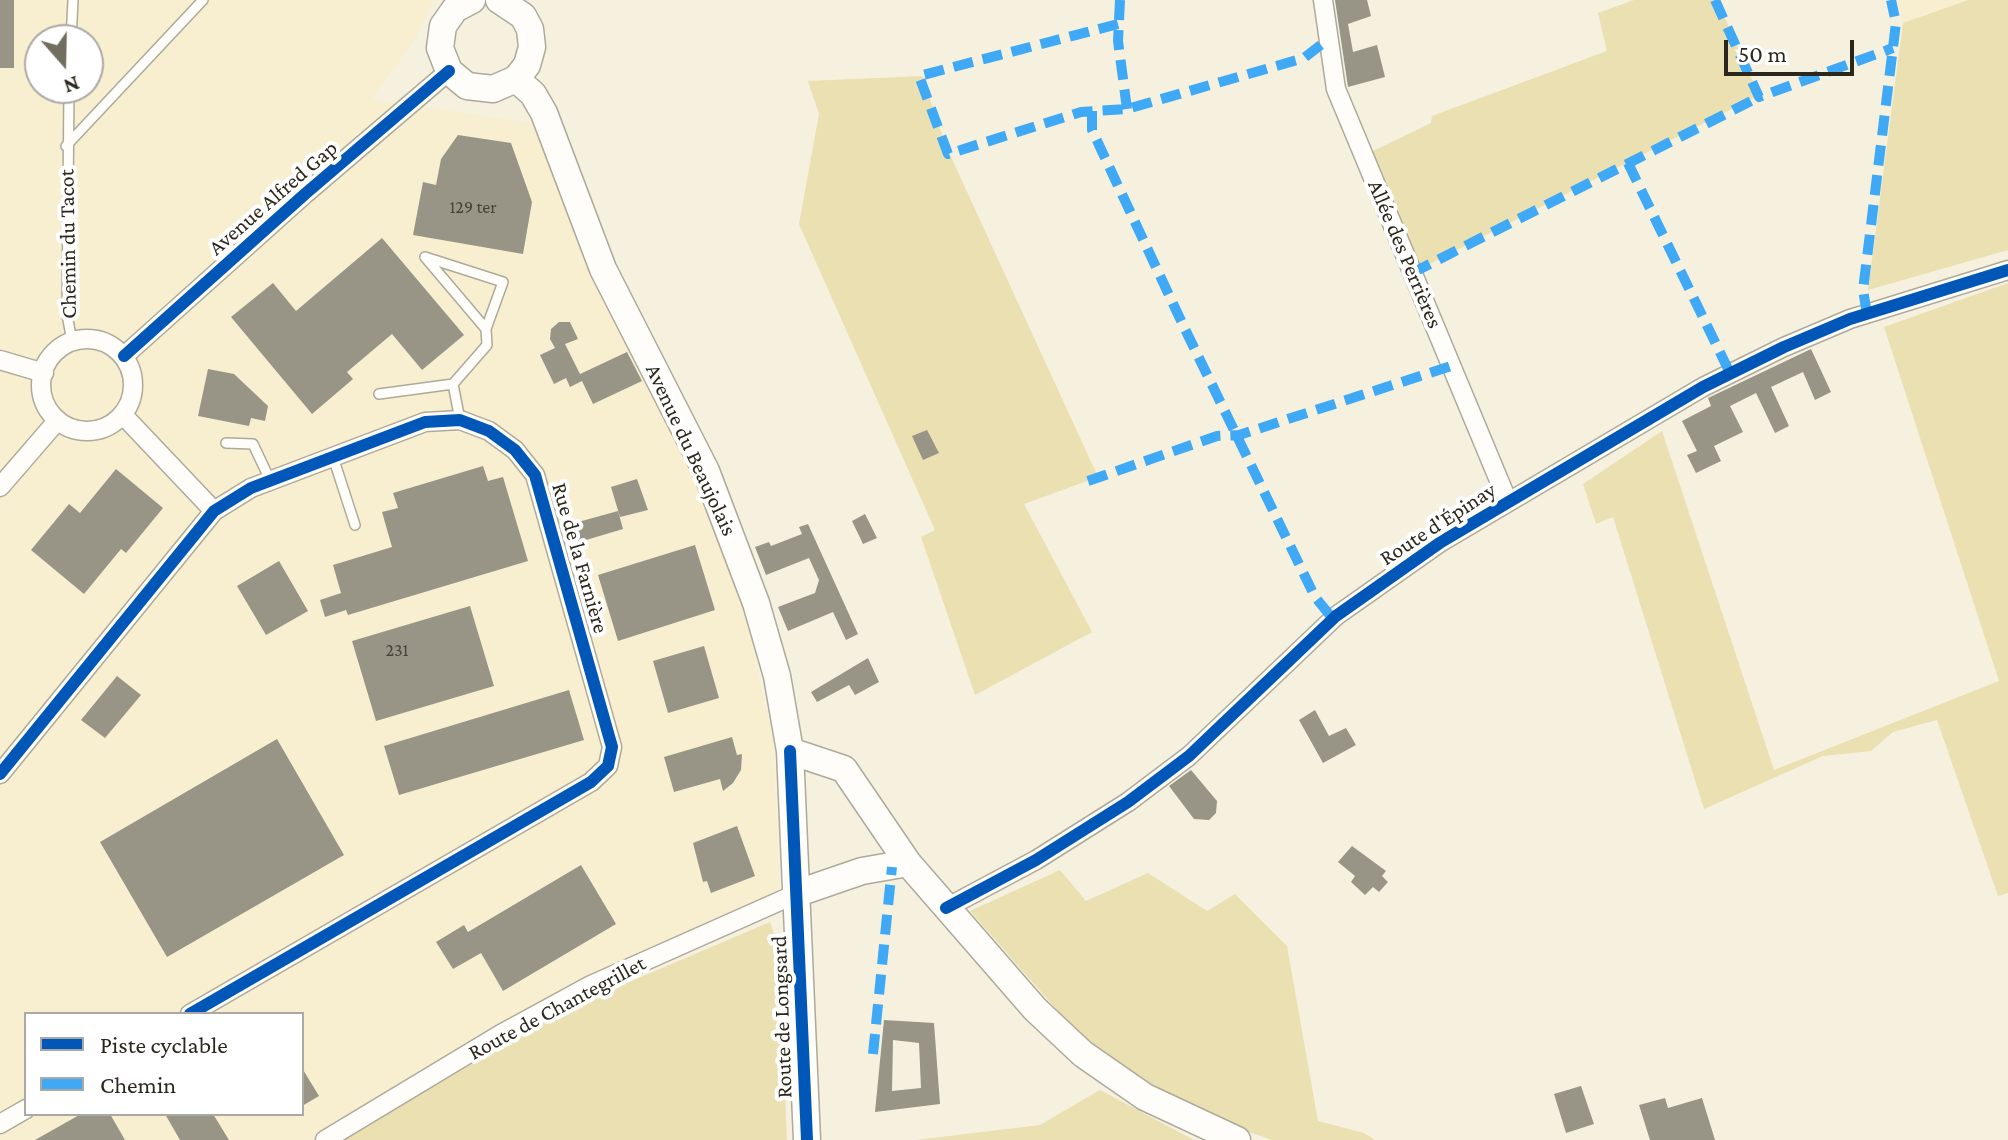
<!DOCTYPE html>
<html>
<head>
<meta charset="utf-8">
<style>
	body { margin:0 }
	#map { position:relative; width:2008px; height:1140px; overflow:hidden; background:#f5f1de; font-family:"Crimson Pro",serif }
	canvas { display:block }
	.legend { position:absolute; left:24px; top:1012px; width:280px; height:104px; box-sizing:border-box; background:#fff; border:2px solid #aaa9a4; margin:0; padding:10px 14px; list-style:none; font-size:24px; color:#2b281b }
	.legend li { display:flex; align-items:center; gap:16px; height:40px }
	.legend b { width:40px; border:2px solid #aaa9a4 }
	.north { position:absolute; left:24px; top:24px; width:80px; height:80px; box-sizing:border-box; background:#fff; border:2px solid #aaa9a4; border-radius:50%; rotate:160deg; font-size:22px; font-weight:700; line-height:32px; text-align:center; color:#2b281b }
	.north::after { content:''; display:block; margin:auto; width:28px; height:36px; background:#726e5f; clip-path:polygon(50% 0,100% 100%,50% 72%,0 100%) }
	.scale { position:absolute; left:1724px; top:40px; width:130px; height:36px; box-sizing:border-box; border:4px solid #2b281b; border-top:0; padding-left:10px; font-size:24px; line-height:28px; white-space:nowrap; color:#2b281b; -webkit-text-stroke:6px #fff; paint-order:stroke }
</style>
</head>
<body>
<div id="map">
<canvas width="2008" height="1140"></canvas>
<ul class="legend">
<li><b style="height:10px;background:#0057b8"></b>Piste cyclable</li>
<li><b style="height:10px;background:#3fa9f5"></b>Chemin</li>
</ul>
<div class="north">N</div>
<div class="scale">50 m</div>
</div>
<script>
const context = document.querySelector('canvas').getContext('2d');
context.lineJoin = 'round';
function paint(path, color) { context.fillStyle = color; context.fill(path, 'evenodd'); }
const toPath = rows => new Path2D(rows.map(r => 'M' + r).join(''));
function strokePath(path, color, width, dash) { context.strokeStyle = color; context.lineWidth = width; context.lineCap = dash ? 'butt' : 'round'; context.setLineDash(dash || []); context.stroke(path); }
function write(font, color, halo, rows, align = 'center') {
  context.font = font + ' "Crimson Pro",serif'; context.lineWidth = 8; context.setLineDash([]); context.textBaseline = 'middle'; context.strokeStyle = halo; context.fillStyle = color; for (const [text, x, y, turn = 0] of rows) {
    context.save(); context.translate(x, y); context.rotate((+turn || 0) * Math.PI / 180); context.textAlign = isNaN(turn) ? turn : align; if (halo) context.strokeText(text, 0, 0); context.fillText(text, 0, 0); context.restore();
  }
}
paint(toPath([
	[0,0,434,0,416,38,372,99,538,124,570,222,703,471,739,587,773,739,780,891,559,990,310,1140,0,1140],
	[40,40,88,40,88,88,40,88],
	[26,1014,302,1014,302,1114,26,1114],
	[1896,0,1968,0,1903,23]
]), '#f7efd0');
paint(toPath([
	[1634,0,1717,0,1759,95,1418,270,1371,152,1431,123,1432,116,1607,51,1598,13],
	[1968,0,2008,0,2008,250,1868,290,1903,23],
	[922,76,946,146,1098,477,1024,504,1092,632,975,695,921,537,935,530,799,224,819,114,808,81],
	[2008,283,2008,893,1998,896,1937,720,1893,732,1871,751,1823,756,1704,809,1613,517,1596,524,1583,484,1662,431,1774,770,1999,681,1884,327],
	[1060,870,1086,901,1148,873,1207,911,1235,894,1287,946,1318,1121,1364,1133,1375,1140,1272,1140,1209,1118,1151,1089,1092,1050,970,911],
	[770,922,779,949,787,1140,340,1140,573,1006],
	[1100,1090,1194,1140,916,1140,1040,1125]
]), '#ebe0b1');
paint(toPath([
	[0,0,14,0,14,68,0,68],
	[1335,0,1367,0,1371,16,1348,24,1353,52,1377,45,1385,77,1348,87],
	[458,135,511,143,532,202,523,254,413,235,423,182,436,185,441,159],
	[382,238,464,335,422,370,392,334,347,372,353,379,312,414,231,317,273,283,296,311],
	[559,322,570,322,578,339,565,344,580,374,627,352,642,381,593,404,582,381,570,387,566,378,554,384,540,355,555,348,550,339,551,329],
	[1811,349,1831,392,1815,400,1803,372,1771,387,1789,426,1775,433,1756,393,1730,406,1743,432,1714,446,1721,461,1696,473,1687,455,1697,451,1682,421,1711,406,1708,398],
	[208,369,234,374,268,406,265,421,251,418,249,426,198,416],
	[927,430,939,453,923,460,912,436],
	[483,466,488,481,503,477,528,561,348,615,346,610,325,617,320,600,341,593,333,565,392,547,382,512,398,508,393,493],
	[116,469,163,508,126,553,121,549,84,594,31,550,69,504,80,513],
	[637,479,648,510,620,517,611,487],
	[618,511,623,529,576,543,571,524],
	[865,514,877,538,863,544,852,521],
	[808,524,858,634,846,640,833,612,788,631,778,607,815,593,819,580,809,558,766,575,755,547,769,542,771,546,802,534,799,527],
	[695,545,715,610,618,641,598,575],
	[279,561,308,611,266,635,237,586],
	[470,606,494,686,376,721,352,641],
	[704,646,719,698,668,713,653,661],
	[868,658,879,682,855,695,849,685,817,702,811,692],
	[117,676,141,695,105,738,81,720],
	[569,690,584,740,399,795,384,746],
	[1315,710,1329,736,1346,728,1356,745,1323,763,1299,720],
	[732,737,737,755,742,754,741,770,733,783,723,791,720,779,674,792,664,757],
	[277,739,344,855,167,957,100,842],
	[1191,770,1217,801,1216,813,1209,820,1194,819,1169,786],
	[737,826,755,876,711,893,707,881,703,882,693,843],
	[1352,846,1386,871,1382,876,1388,882,1379,892,1373,887,1365,895,1351,882,1355,876,1338,862],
	[581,865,616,924,503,991,481,953,453,969,436,942,464,925,468,932],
	[884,1020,934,1023,940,1104,875,1112],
	[893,1040,919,1043,921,1088,892,1091],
	[302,1068,319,1096,302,1106],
	[1581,1086,1594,1124,1566,1133,1554,1094],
	[1665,1098,1668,1108,1702,1098,1715,1140,1650,1140,1639,1105],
	[81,1114,110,1114,125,1140,35,1140],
	[165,1114,213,1114,229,1140,180,1140]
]), '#989587');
const lane = toPath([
	[71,40,73,0],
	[69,88,67,315,72,341],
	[66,146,203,0],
	[425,257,486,329,487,345,453,384,460,420],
	[425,257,503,282,486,329],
	[379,394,453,384],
	[226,443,253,444,270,480],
	[333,457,355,525]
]);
const street = toPath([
	[1323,0,1336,89,1508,502],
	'41 385a46 46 0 1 1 92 0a46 46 0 1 1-92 0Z',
	[124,356,305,194,449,71],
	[0,360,44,373],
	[123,415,214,511],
	[0,487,57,421],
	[0,774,214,511,251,488,425,422,460,420,489,431,515,450,535,475,612,747,608,766,591,782,190,1014],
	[946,908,1036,860,1128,802,1189,756,1336,616,1441,542,1703,387,1784,347,1850,319,2008,270],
	[0,1124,26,1109],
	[325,1140,501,1034,591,985,798,893]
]);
const secondary = toPath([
	[472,0,455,9,443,26,440,48,449,71,467,86,493,89,516,79,527,65,532,47,530,29,523,16,499,0],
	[516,79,533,94,544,113,603,269,706,471,756,603,777,676,790,751,807,1140],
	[790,751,844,769,908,863,1035,1009,1083,1054,1145,1097,1237,1140],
	[798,893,862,871,908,863]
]);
strokePath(lane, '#adaa9b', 12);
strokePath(street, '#adaa9b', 21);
strokePath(secondary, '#adaa9b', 29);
strokePath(lane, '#fefdfa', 9);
strokePath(street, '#fefdfa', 18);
strokePath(secondary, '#fefdfa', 26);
strokePath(toPath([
	[1120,0,1118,41,1127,109],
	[1715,0,1759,97,1893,48],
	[1118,24,919,76,948,154,1081,112,1127,109,1304,58,1327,40],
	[1092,111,1092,130,1183,325,1315,597,1333,619],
	[1628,163,1730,373],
	[1412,273,1759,97],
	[1867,314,1863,290,1896,23,1891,0],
	[1088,481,1217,436,1239,435,1451,366],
	[873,1054,892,867]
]), '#3fa9f5', 10, [20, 10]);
strokePath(toPath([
	[124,356,305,194,449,71],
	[790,751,807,1140],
	[0,774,214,511,251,488,425,422,460,420,489,431,515,450,535,475,612,747,608,766,591,782,190,1014],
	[946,908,1036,860,1128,802,1189,756,1336,616,1441,542,1703,387,1784,347,1850,319,2008,270]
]), '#0057b8', 12);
write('18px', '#464336', null, [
	["129 ter",473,207],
	["231",397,650]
]);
write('22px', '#2b281b', '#fff', [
	["Avenue Alfred Gap",273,198,-41],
	["Chemin du Tacot",68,244,-91],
	["Allée des Perrières",1405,254,67],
	["Avenue du Beaujolais",691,450,65],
	["Route d'Épinay",1438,524,-33],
	["Rue de la Farnière",580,558,74],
	["Route de Chantegrillet",557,1008,-28],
	["Route de Longsard",782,1017,-92]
]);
</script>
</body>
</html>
